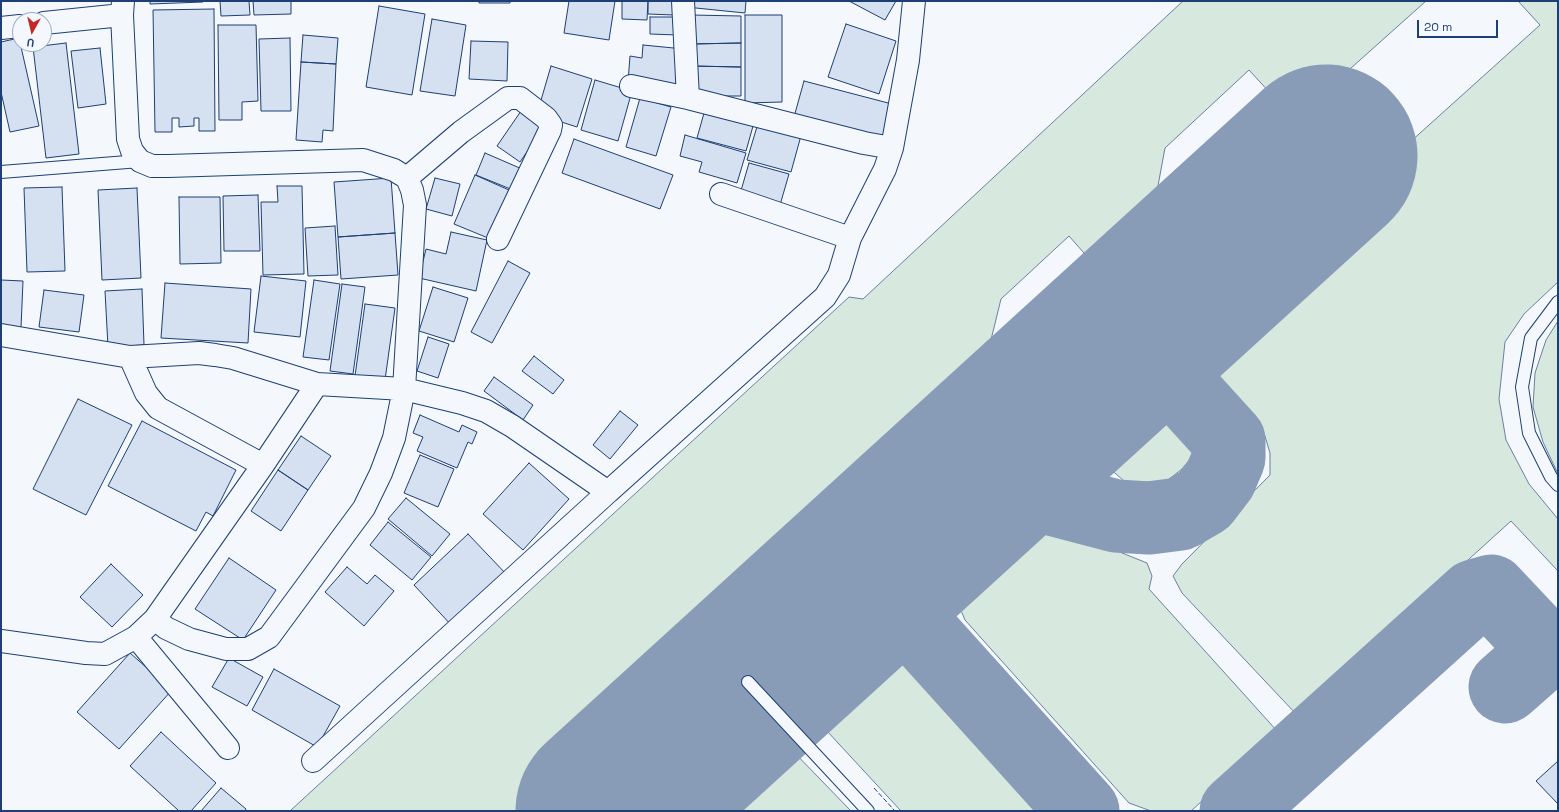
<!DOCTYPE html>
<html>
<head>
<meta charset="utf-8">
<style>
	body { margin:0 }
	#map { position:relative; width:1559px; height:812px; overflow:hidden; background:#f4f7fb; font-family:"Space Grotesk",sans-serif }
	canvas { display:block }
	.frame { position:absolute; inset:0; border:2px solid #1d3f73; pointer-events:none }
	.north { position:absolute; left:12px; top:12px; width:40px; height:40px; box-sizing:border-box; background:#f4f7fb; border:1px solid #9eadc5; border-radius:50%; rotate:188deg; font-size:11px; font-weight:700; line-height:16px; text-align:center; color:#1d3f73 }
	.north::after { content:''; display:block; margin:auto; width:14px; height:18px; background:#c62828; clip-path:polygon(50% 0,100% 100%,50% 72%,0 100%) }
	.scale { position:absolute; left:1417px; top:20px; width:81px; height:18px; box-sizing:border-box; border:2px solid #1d3f73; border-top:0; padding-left:5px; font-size:12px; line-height:14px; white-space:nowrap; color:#1d3f73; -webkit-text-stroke:3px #f4f7fb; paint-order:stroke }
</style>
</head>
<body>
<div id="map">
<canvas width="1559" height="812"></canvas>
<div class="frame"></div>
<div class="north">U</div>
<div class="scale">20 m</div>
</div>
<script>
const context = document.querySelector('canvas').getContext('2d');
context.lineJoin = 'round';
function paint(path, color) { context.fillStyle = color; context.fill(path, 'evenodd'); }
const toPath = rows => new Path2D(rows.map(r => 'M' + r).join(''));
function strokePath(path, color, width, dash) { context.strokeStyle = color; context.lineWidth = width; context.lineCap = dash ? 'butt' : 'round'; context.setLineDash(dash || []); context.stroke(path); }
const green = toPath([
	[1183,1,1426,1,1294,119,1249,70,1165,148,1144,261,1113,286,1069,236,1001,299,973,413,538,811,290,811,849,297,863,299,1183,1],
	[1518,1,1558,1,1558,282,1524,314,1505,342,1499,399,1506,440,1529,484,1558,519,1558,571,1511,521,1297,715,1182,593,1173,576,1182,564,1270,475,1270,453,1264,433,1187,343,1540,25,1518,1],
	[1558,321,1558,474,1543,442,1533,407,1535,373,1546,340,1558,321],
	[1146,400,1157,404,1170,412,1187,427,1194,445,1192,457,1182,469,1168,480,1148,484,1124,481,1107,466,1103,448,1107,434,1146,400],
	[995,519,1070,532,1147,563,1152,576,1149,589,1278,732,1191,811,1151,811,1129,803,965,620,955,596,955,571,962,550,995,519],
	[881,642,903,646,923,656,1062,811,901,811,814,717,812,697,816,684,857,645,881,642],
	[773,742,788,746,851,811,678,811,750,745,773,742]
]);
paint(green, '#d7e8df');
strokePath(green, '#687fa3', 1);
strokePath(toPath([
	[971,478,1116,516,1149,518,1180,514,1204,500,1220,479,1229,458,1229,440,1131,332],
	[832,605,876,602,899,607,896,593,896,574,900,554,914,531],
	[899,607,1083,811],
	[1236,811,1474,596,1491,591,1538,641,1539,657,1505,687]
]), '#889bb7', 73);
strokePath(toPath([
	[607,811,1326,156]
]), '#889bb7', 183);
const building = toPath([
	[150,1,203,1,203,2,150,4,150,1],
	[220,1,249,1,250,15,221,16,220,1],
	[253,1,291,1,291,14,254,15,253,1],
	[479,1,510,1,510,3,479,3,479,1],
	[569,1,615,1,609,40,564,33,569,1],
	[622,1,648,1,647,20,622,19,622,1],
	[648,1,674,1,674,15,648,14,648,1],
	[687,1,746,1,745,13,686,7,687,1],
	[849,1,896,1,885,20,849,1],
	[379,6,425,14,412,95,366,87,379,6],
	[214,9,215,131,199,131,199,118,194,118,194,126,179,127,179,118,172,118,172,132,155,132,153,10,214,9],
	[691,15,741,16,741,43,691,44,691,15],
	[745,15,782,15,782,102,745,103,745,15],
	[650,17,679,17,678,35,650,34,650,17],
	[432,19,466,25,455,96,420,91,432,19],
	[846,24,896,41,879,94,828,77,846,24],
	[218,25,256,25,258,101,242,102,242,120,219,120,218,25],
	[303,35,338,38,336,64,301,62,303,35],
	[19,38,39,126,10,132,1,92,1,42,19,38],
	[290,38,291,111,261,111,259,39,290,38],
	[471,41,508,42,507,81,469,79,471,41],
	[66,43,79,154,46,158,33,47,66,43],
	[741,43,741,67,691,66,691,44,741,43],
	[643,45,684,49,681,87,628,82,630,56,642,58,643,45],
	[100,48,106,104,78,108,71,51,100,48],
	[301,62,336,64,333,131,323,130,322,142,296,140,301,62],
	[551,66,592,79,577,127,552,119,539,107,551,66],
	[691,66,741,67,741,96,691,96,691,66],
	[595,80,632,91,618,141,581,130,595,80],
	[804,81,892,104,882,140,794,117,804,81],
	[640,98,671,107,656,156,626,147,640,98],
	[706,106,755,119,746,151,697,138,706,106],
	[521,111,544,127,520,162,497,146,521,111],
	[759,120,802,132,791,172,747,160,759,120],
	[685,135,746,153,737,183,699,172,702,162,680,156,685,135],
	[574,139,673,175,660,209,562,173,574,139],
	[485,153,522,169,513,190,476,175,485,153],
	[749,163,789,174,780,205,740,194,749,163],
	[475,175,509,190,488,238,454,224,475,175],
	[391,178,395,233,338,237,334,182,391,178],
	[435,178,460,184,452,216,426,209,435,178],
	[277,186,302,186,304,274,263,275,261,202,278,202,277,186],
	[62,187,65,271,27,272,24,188,62,187],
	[137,188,141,278,102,280,98,190,137,188],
	[258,195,260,251,224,251,223,196,258,195],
	[179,197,220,197,221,263,180,264,179,197],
	[335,226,338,275,308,276,305,228,335,226],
	[451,232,487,240,476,291,419,278,426,249,446,254,451,232],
	[395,233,398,275,341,279,338,237,395,233],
	[508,261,530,273,492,343,471,332,508,261],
	[261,276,306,281,300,337,254,332,261,276],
	[1,280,23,281,21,328,1,327,1,280],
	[314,280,340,284,329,360,303,357,314,280],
	[165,283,251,289,248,343,161,338,165,283],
	[342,284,365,287,353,374,330,371,342,284],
	[433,287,468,298,454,342,419,331,433,287],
	[142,289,144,345,108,347,105,291,142,289],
	[44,290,84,295,79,332,39,327,44,290],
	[365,304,395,308,385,380,355,376,365,304],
	[428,337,449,344,438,378,417,371,428,337],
	[534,356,564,380,553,394,522,371,534,356],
	[494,377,533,405,523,420,484,391,494,377],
	[78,399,132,425,86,515,33,489,78,399],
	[620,411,638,425,610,459,593,445,620,411],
	[420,415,459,432,462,425,477,432,472,444,468,442,457,468,417,451,423,437,413,433,420,415],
	[142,421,236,470,213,516,206,512,196,531,108,486,142,421],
	[301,436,331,456,308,490,278,470,301,436],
	[420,455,454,469,438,507,404,493,420,455],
	[529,463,569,499,523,550,483,514,529,463],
	[278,470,308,490,281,531,251,511,278,470],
	[406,498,450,534,432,556,388,519,406,498],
	[388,522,431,557,412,580,370,545,388,522],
	[468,534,508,576,453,627,414,585,468,534],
	[229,558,276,590,243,640,195,609,229,558],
	[111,564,143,595,112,627,80,597,111,564],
	[347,567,367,584,375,575,394,591,364,626,325,592,347,567],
	[130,653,172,690,119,749,77,712,130,653],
	[229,658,263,677,247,706,212,687,229,658],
	[274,669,340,706,317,747,252,710,274,669],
	[161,732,216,783,191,811,179,811,130,766,161,732],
	[1558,761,1558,804,1536,781,1558,761],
	[221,788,246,809,245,811,201,811,221,788]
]);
paint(building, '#d5e0f0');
strokePath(building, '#1d3f73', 1);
const lane = toPath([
	[1,172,140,161],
	[1558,302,1531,338,1522,387,1529,433,1551,477,1558,485],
	[748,682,868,811]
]);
const street = toPath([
	[123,1,122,15,128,139,132,151,140,161,152,166,168,166,363,160,394,170,407,178,412,190,415,205,404,389,394,438,381,473,364,508,269,637,248,649,226,649,189,639,166,628,155,619],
	[683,1,688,98],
	[44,23,122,15],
	[1,28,20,26],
	[892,148,908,60,914,1],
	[407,178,461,132,508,98,520,98,546,118,551,125,550,130,498,239],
	[721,194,850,238],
	[1,335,130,357,199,353,215,355,233,358,317,384,404,389,462,403,486,411,512,426,608,492,825,297,839,275,850,238,885,169,892,148,864,143,688,98,631,86],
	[130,357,146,393,158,408,263,465],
	[136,637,228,748],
	[1,641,86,653,105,654,136,637,155,619,263,465,317,384],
	[313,761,608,492]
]);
strokePath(lane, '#1d3f73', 14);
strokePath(street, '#1d3f73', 24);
strokePath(lane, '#f4f7fb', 12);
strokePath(street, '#f4f7fb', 22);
strokePath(toPath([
	[874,788,895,811]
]), '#1d3f73', 1, [5, 2]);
</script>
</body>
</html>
